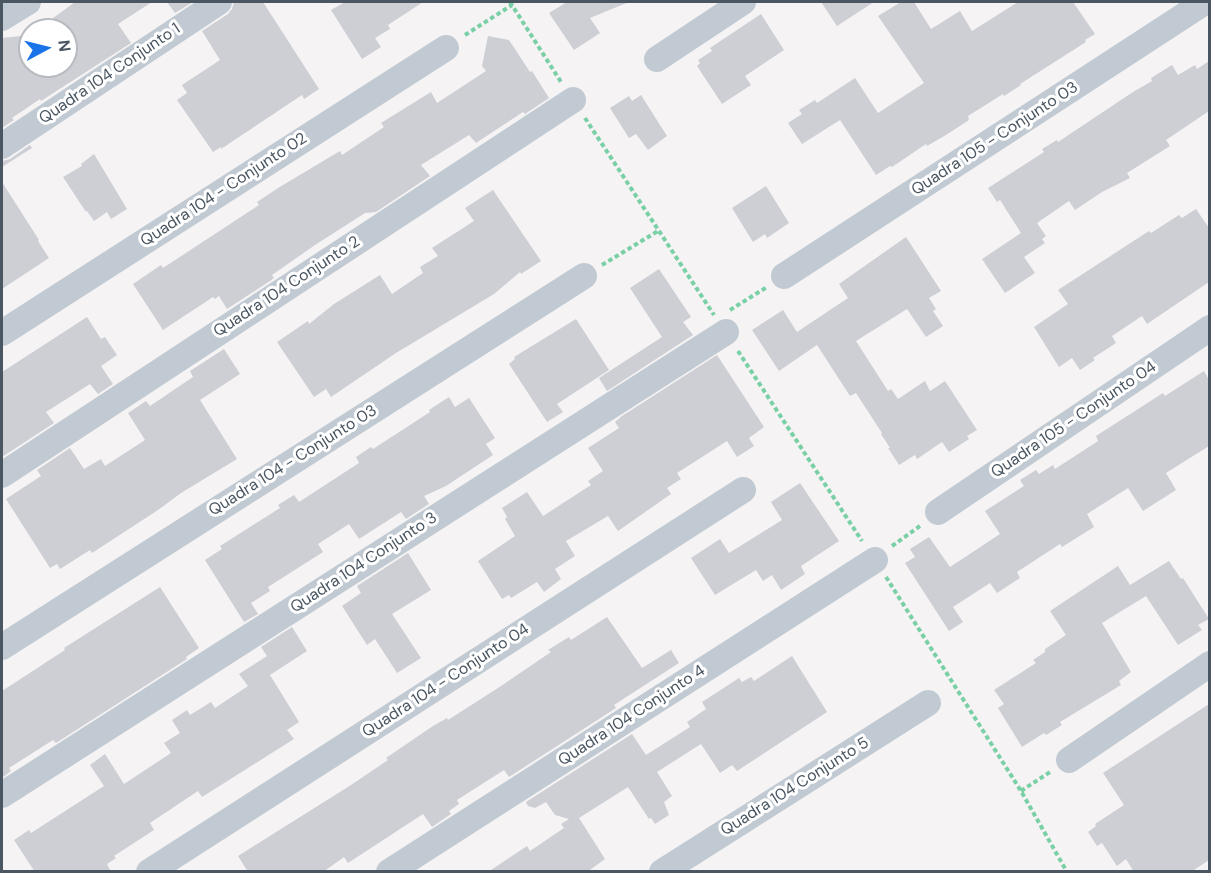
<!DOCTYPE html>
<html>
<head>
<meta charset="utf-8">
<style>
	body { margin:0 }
	#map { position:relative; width:1211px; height:873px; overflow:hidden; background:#f5f3f3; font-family:"DM Sans",sans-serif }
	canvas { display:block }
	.frame { position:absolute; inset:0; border:3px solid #4a5661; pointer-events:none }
	.north { position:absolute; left:18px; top:18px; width:60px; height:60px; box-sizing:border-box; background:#fff; border:2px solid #b7bbc0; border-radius:50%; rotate:83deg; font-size:16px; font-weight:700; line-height:24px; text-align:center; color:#4a5661 }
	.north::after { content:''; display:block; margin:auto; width:21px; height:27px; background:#1a73e8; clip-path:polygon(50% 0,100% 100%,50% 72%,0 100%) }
</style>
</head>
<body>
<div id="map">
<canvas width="1211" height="873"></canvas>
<div class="frame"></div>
<div class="north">N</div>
</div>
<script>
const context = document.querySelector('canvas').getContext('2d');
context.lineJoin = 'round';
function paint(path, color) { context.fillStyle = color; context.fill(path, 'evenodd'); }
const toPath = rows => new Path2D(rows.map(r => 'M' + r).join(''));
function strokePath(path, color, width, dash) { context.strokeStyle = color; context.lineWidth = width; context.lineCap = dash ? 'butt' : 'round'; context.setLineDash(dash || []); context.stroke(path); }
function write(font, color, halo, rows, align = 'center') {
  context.font = font + ' "DM Sans",sans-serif'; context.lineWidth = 6; context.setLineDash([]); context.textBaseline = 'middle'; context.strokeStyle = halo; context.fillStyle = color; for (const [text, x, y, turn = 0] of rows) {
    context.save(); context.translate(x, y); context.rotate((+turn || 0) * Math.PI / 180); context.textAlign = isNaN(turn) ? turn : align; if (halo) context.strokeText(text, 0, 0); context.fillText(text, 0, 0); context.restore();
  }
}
paint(toPath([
	[75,2,152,2,118,24,131,43,41,101,40,99,12,118,14,120,2,128,2,38,30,35,30,66,66,66,66,30,37,30],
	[167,2,193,2,175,13],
	[234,2,263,2,319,89,304,99,302,95,221,149,221,147,213,152,177,100,187,93,182,85,220,60,202,31,228,14,232,9],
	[345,2,423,2,388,25,390,29,375,38,381,47,362,59,331,10],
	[567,2,629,2,590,18,600,33,574,50,549,13],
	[821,2,874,2,837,26],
	[901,2,914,2,931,29,960,11,972,31,1018,2,1073,2,1095,34,1085,40,1086,42,1020,84,1021,85,1004,96,1003,94,968,116,969,120,946,135,927,146,926,144,892,167,890,166,876,175,840,120,802,144,788,123,802,114,799,110,815,100,817,103,855,78,878,113,924,83,878,16],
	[761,14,784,50,745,76,751,85,722,104,697,66,700,63,698,60,712,51,710,48],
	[488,36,509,40,530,72,532,71,549,98,525,114,523,112,476,143,469,135,421,165,430,176,376,212,365,213,315,245,272,275,274,278,270,281,227,309,219,296,215,299,213,297,163,330,133,284,161,265,163,268,259,205,257,202,278,188,340,151,342,155,384,127,381,123,431,92,437,103,486,71,482,66],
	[1209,61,1209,111,1166,140,1170,146,1127,173,1130,178,1102,192,1075,210,1069,201,1037,223,1046,236,1042,239,1045,243,1024,257,1035,273,1005,293,982,259,1021,233,1000,200,997,202,988,188,1044,152,1042,149,1057,140,1058,142,1133,92,1152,81,1151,78,1172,65,1178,75,1195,65,1197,69],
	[641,95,667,136,648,150,636,134,629,138,610,108,629,96,632,101],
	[30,145,32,148,2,167,2,161,10,159],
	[94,154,127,209,111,219,107,212,94,221,87,211,86,212,63,177,82,166,81,164],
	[2,182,39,240,38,241,49,258,2,289],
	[766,186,789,223,767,238,765,234,753,242,732,208],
	[493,190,541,261,521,274,520,272,494,294,396,353,331,397,326,389,314,397,277,342,308,321,309,324,334,304,380,275,392,294,423,273,420,267,438,256,432,248,474,221,465,208],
	[1196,209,1209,228,1209,282,1147,324,1142,316,1112,336,1116,343,1093,358,1095,360,1080,370,1072,358,1059,367,1034,327,1068,304,1058,290,1149,231,1151,233,1179,215,1182,218],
	[906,237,941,291,929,298,936,309,933,311,943,326,926,337,907,309,856,341,888,391,891,389,898,399,925,381,930,391,945,381,977,430,967,436,969,439,949,452,942,442,917,459,915,455,899,465,888,448,890,448,881,434,882,433,856,393,850,396,817,345,779,371,752,330,783,310,797,332,848,298,839,284],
	[659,269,691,317,683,322,693,335,607,391,599,378,662,337,630,288],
	[87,317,101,339,105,337,117,355,101,366,113,384,98,394,90,384,46,412,54,423,2,457,2,372],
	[576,319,609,370,557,404,563,412,547,422,509,364,515,359,514,357],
	[224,349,240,374,200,400,237,459,181,493,158,510,92,553,90,550,60,569,57,564,50,568,6,499,41,476,37,470,70,448,84,469,101,459,105,466,145,440,128,413,146,401,150,406,193,377,190,371],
	[717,355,764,427,749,438,754,446,737,457,727,441,677,473,681,479,667,488,671,494,618,531,608,516,566,541,575,556,555,569,561,579,544,592,537,582,511,598,509,595,502,599,478,561,515,536,505,519,507,517,502,508,527,492,543,516,591,485,588,481,603,471,588,448,619,428,615,422,622,416],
	[1204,371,1209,380,1209,446,1166,473,1176,490,1143,511,1128,488,1087,514,1094,527,1062,547,1060,544,1017,572,1020,578,997,593,990,583,953,607,963,622,949,631,905,563,915,557,910,549,929,537,950,567,1000,534,985,511,1024,486,1020,480,1036,470,1039,474,1053,465,1055,469,1098,441,1096,436,1163,393,1165,396],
	[449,397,455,407,469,398,495,438,486,444,493,455,446,486,424,496,429,504,406,519,401,512,359,539,349,524,318,544,323,552,268,587,270,591,251,603,258,614,244,622,205,560,222,549,220,546,280,508,278,505,294,495,299,502,359,463,356,457,371,447,373,449,430,412,429,410],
	[800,483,839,541,801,566,805,574,781,590,772,575,763,581,756,570,715,595,691,558,720,539,729,553,782,520,771,502],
	[408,553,431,590,392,614,421,658,397,673,375,639,367,645,342,606,361,593,357,586],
	[1169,561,1181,579,1183,578,1209,619,1198,625,1202,630,1178,645,1146,596,1102,623,1131,672,1119,681,1121,685,1060,722,1062,725,1046,735,1044,733,1022,747,998,708,1004,704,994,690,1036,663,1033,660,1045,652,1045,649,1066,635,1050,611,1118,566,1130,585],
	[160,587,199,648,186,657,187,659,56,743,53,740,9,768,11,771,2,778,2,691,65,650,64,648],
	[607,617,642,668,671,650,679,663,614,705,616,708,509,777,504,770,457,800,459,804,449,811,451,814,432,827,423,814,348,863,344,857,323,872,248,872,238,856,351,785,388,760,386,758,433,726,447,718,448,720,498,688,551,652,548,650,569,637,571,640],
	[292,627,307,651,270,675,299,722,287,730,294,739,202,797,198,791,150,823,154,830,114,856,116,858,107,864,111,872,35,872,14,840,29,830,31,833,104,786,90,765,105,754,124,784,171,753,164,743,180,733,172,720,187,710,190,715,211,702,215,708,248,686,239,674,267,656,261,647],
	[792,656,827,712,737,771,732,765,720,773,701,744,657,772,672,796,664,802,669,815,655,824,651,818,649,819,628,787,579,818,605,859,587,872,488,872,527,846,530,851,564,828,561,824,569,819,555,815,546,802,535,808,528,806,526,802,632,734,646,755,690,727,687,722,706,709,702,702,739,678,742,682,751,677,754,681],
	[1209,704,1209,860,1191,872,1134,872,1126,859,1117,866,1102,843,1097,846,1088,832,1096,826,1095,824,1124,805,1103,773]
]), '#cdcfd5');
strokePath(toPath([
	[510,2,561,82],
	[465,35,512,5],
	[585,118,714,315],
	[602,265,658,231],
	[730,310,767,287],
	[738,351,862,541],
	[892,546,920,526],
	[886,577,1021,791,1067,872],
	[1021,791,1050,772]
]), '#7ad0a6', 4, [4.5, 3]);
strokePath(toPath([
	[2,18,28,2],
	[657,59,743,2],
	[2,146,219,2],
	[784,276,1205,2],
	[2,333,446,48],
	[2,475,573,100],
	[938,512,1210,328],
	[2,647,584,276],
	[1069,760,1210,664],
	[2,795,726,332],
	[149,872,743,490],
	[389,872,875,560],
	[662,872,928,703]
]), '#c1cad2', 26);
write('16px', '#4a5661', '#fff', [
	["Quadra 104 Conjunto 1",110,74,-34],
	["Quadra 105 - Conjunto 03",995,139,-33],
	["Quadra 104 - Conjunto 02",224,190,-33],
	["Quadra 104 Conjunto 2",287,287,-33],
	["Quadra 105 - Conjunto 04",1074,420,-34],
	["Quadra 104 - Conjunto 03",293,461,-32],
	["Quadra 104 Conjunto 3",364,563,-33],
	["Quadra 104 - Conjunto 04",446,681,-33],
	["Quadra 104 Conjunto 4",632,716,-33],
	["Quadra 104 Conjunto 5",795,787,-32]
]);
</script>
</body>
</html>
